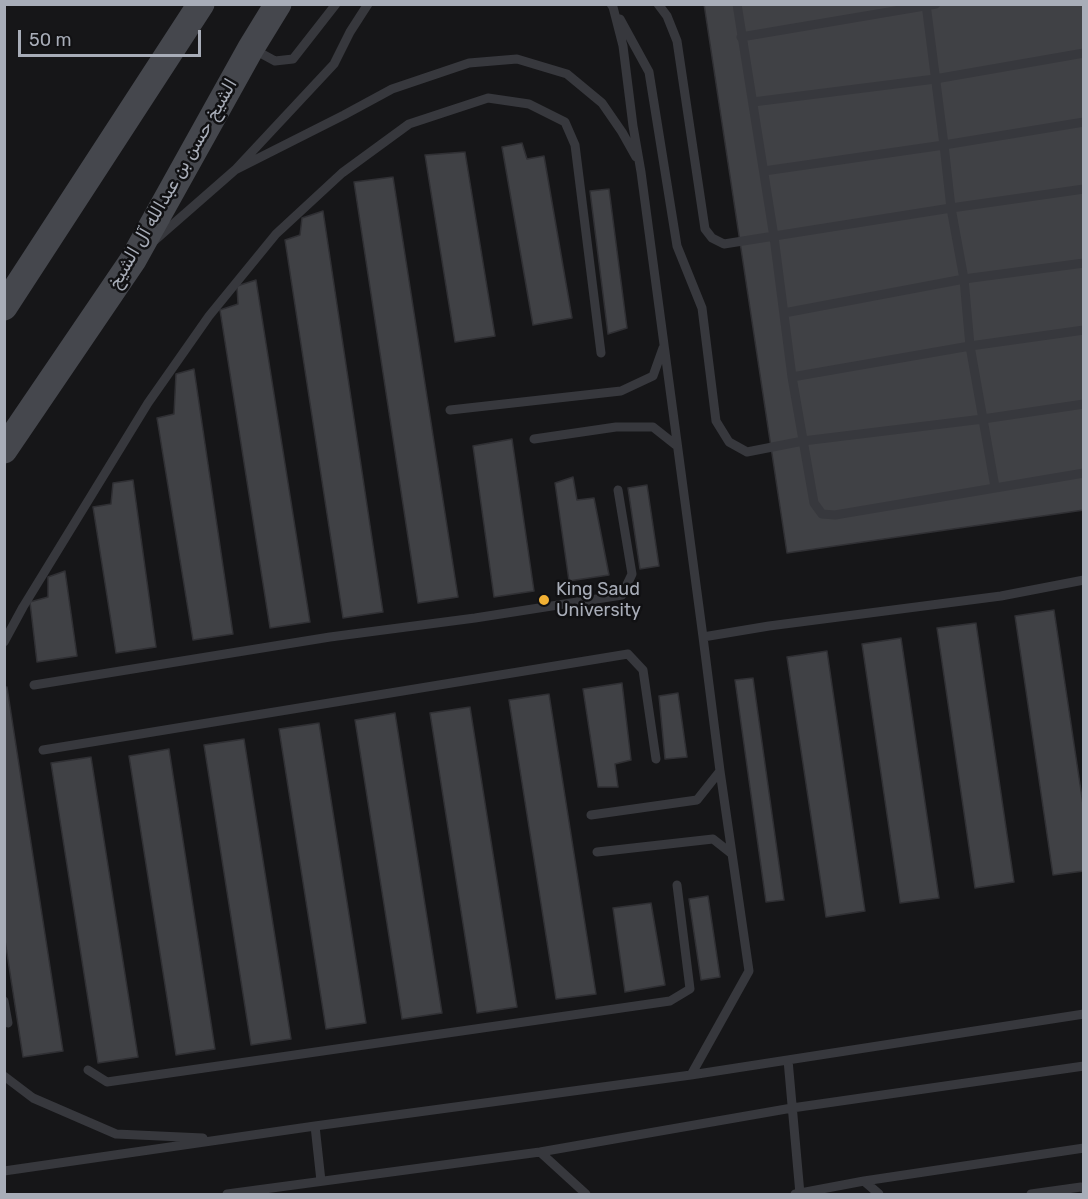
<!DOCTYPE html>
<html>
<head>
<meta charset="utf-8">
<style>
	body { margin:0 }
	#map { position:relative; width:1088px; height:1199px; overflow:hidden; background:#161618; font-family:Rubik,sans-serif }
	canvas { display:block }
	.frame { position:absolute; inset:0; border:6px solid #a8adb8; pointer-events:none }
	.scale { position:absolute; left:18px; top:30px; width:183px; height:27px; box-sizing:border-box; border:3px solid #a8adb8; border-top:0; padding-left:8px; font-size:18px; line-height:21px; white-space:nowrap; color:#a8adb8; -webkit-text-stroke:4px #111113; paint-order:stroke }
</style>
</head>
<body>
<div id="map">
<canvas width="1088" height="1199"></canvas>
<div class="frame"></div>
<div class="scale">50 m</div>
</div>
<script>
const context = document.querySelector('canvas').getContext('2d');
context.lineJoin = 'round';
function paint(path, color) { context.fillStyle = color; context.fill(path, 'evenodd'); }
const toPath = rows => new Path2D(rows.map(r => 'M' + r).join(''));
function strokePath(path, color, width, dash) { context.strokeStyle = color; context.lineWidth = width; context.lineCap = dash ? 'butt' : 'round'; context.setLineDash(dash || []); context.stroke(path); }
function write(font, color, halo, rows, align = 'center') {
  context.font = font + ' Rubik,Cairo,sans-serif'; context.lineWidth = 5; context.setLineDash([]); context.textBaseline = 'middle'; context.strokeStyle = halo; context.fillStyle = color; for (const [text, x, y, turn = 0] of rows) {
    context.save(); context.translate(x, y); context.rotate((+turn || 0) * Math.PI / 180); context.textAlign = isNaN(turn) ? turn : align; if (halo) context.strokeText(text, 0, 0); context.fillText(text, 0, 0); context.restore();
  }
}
const building = toPath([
	[704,4,1084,4,1084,510,787,553,704,4],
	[522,143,527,159,544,156,572,318,533,325,502,147,522,143],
	[465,152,495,336,455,342,425,155,465,152],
	[393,177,458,597,418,603,354,182,393,177],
	[609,189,627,328,608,334,590,191,609,189],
	[323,211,383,612,343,618,285,240,300,235,302,218,323,211],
	[256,280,310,622,270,628,220,310,238,304,237,286,256,280],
	[194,369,233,634,193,640,157,418,174,414,176,374,194,369],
	[512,439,534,591,494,597,473,446,512,439],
	[573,477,577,500,594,498,609,575,569,581,555,483,573,477],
	[133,480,156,647,116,653,93,507,111,504,113,483,133,480],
	[647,485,659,566,640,569,628,488,647,485],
	[65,571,77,656,37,662,30,602,48,597,48,577,65,571],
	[1054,610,1084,811,1084,871,1053,875,1015,616,1054,610],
	[976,623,1014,882,975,888,937,628,976,623],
	[901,638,939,898,900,903,862,644,901,638],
	[827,651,865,911,826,917,787,657,827,651],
	[753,678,784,900,766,902,735,680,753,678],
	[622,683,631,760,615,764,618,787,598,787,583,689,622,683],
	[7,687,63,1051,23,1057,4,934,4,688,7,687],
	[678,693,687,757,665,759,659,696,678,693],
	[549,694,596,994,556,999,509,700,549,694],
	[470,707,517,1007,477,1013,430,713,470,707],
	[395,713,442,1013,402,1019,355,720,395,713],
	[319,723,366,1023,326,1029,279,729,319,723],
	[244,739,291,1039,251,1045,204,745,244,739],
	[169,749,215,1049,176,1055,129,756,169,749],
	[91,757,138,1057,98,1063,51,763,91,757],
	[708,896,720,977,701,980,689,899,708,896],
	[651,903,665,985,625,992,613,908,651,903]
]);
paint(building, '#404145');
strokePath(building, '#303034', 1.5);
strokePath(toPath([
	[611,4,613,7,623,46,633,126,641,172,703,637,769,626,1001,596,1084,580],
	[658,4,667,16,677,41,705,229,712,238,724,244,951,208,1084,189],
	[737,4,774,237,792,377,814,503,822,514,835,515,1084,473],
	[926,4,944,145,951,208,964,279,970,346,995,487],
	[620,19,649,72,677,246,702,308,716,421,729,442,747,452,803,441,983,419,1084,404],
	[741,37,936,4],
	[253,49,275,61,293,59,336,4],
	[753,102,935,79,1084,53],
	[235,170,344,115,392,89,469,63,517,59,567,74,602,103,622,132,636,157],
	[764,171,944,145,1084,122],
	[155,240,235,170,334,64,350,32,368,4],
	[784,313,964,279,1084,263],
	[792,377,970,346,1084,330],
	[450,410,621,391,653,376,663,348],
	[534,439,616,427,653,427,677,446],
	[4,642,23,607,148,403,209,316,276,234,342,173,409,124,488,98,529,104,565,122,575,145,601,353],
	[34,685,330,637,475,618,622,595,632,574,618,490],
	[43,750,628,654,643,670,656,759],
	[591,815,697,800,720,771],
	[597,852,713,839,732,854],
	[4,1001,8,1023],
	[788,1060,800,1194],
	[88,1070,107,1082,670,1001,690,989,677,885],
	[691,1075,749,971,720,771,703,637],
	[4,1076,33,1098,116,1134,203,1138],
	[315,1126,321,1181],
	[540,1152,586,1194],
	[4,1171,315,1126,691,1075,1084,1014],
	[864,1181,879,1194],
	[227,1194,540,1152,792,1108,1084,1066],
	[795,1194,864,1181,1084,1148],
	[1031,1194,1081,1187,1084,1189]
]), '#37383d', 9);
strokePath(toPath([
	[4,307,201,4],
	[4,450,133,260,251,48,278,4]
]), '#45474d', 27);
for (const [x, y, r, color] of [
	[544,600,6,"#f2b134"]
]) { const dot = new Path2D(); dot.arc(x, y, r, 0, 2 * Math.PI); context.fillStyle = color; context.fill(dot); strokePath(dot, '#111113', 2); }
write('18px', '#a8adb8', '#111113', [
	["الشيخ حسن بن عبدالله آل الشيخ",173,184,-60]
]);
write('18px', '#a8adb8', '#111113', [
	["King Saud",556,590],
	["University",556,611]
], 'left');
</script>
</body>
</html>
